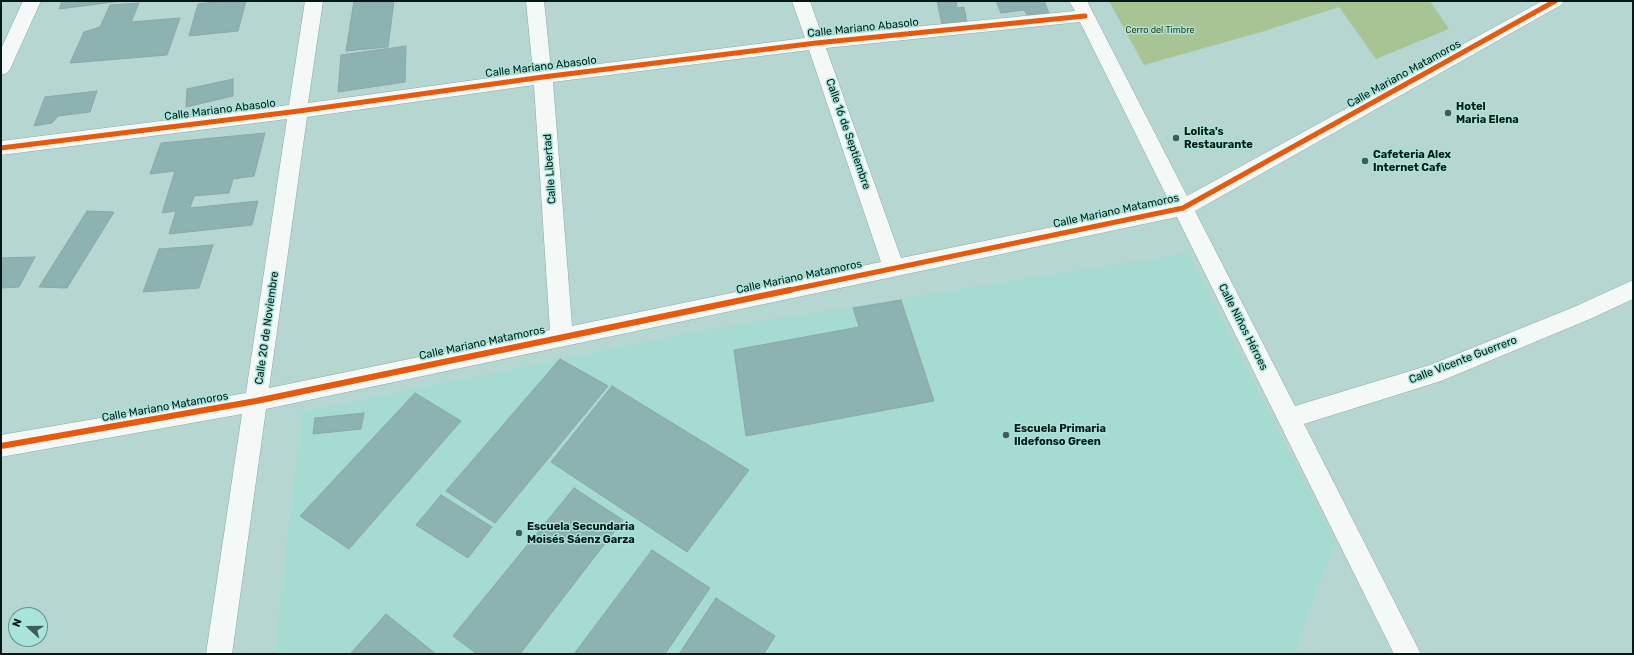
<!DOCTYPE html>
<html>
<head>
<meta charset="utf-8">
<style>
	body { margin:0 }
	#map { position:relative; width:1634px; height:655px; overflow:hidden; background:#b6d6d1; font-family:Rubik,sans-serif }
	canvas { display:block }
	.frame { position:absolute; inset:0; border:2px solid #021915; pointer-events:none }
	.north { position:absolute; left:8px; top:607px; width:40px; height:40px; box-sizing:border-box; background:#a8e4d9; border:1px solid #66938b; border-radius:50%; rotate:291deg; font-size:11px; font-weight:700; line-height:16px; text-align:center; color:#021915 }
	.north::after { content:''; display:block; margin:auto; width:14px; height:18px; background:#415b57; clip-path:polygon(50% 0,100% 100%,50% 72%,0 100%) }
</style>
</head>
<body>
<div id="map">
<canvas width="1634" height="655"></canvas>
<div class="frame"></div>
<div class="north">N</div>
</div>
<script>
const context = document.querySelector('canvas').getContext('2d');
context.lineJoin = 'round';
function paint(path, color) { context.fillStyle = color; context.fill(path, 'evenodd'); }
const toPath = rows => new Path2D(rows.map(r => 'M' + r).join(''));
function strokePath(path, color, width, dash) { context.strokeStyle = color; context.lineWidth = width; context.lineCap = dash ? 'butt' : 'round'; context.setLineDash(dash || []); context.stroke(path); }
function write(font, color, halo, rows, align = 'center') {
  context.font = font + ' Rubik,sans-serif'; context.lineWidth = 3; context.setLineDash([]); context.textBaseline = 'middle'; context.strokeStyle = halo; context.fillStyle = color; for (const [text, x, y, turn = 0] of rows) {
    context.save(); context.translate(x, y); context.rotate((+turn || 0) * Math.PI / 180); context.textAlign = isNaN(turn) ? turn : align; if (halo) context.strokeText(text, 0, 0); context.fillText(text, 0, 0); context.restore();
  }
}
paint(toPath([
	[1188,253,1335,542,1294,654,274,654,302,412,710,329]
]), '#a6dbd2');
paint(toPath([
	[1109,1,1430,1,1449,29,1376,59,1339,7,1258,33,1144,65]
]), '#a9c494');
const building = toPath([
	[62,1,122,1,59,9,62,1],
	[224,1,246,1,238,31,189,36,198,4,224,1],
	[354,1,394,1,388,47,346,51,354,1],
	[937,1,956,1,957,8,964,7,967,23,942,24,937,1],
	[996,1,1044,1,1049,13,1027,15,1024,10,1001,13,996,1],
	[139,3,131,22,180,18,167,55,70,63,84,32,100,27,110,5,139,3],
	[406,46,405,82,338,92,341,55,406,46],
	[233,79,233,96,186,107,187,89,233,79],
	[97,91,90,112,58,116,52,123,34,126,45,97,97,91],
	[265,133,254,176,233,179,229,193,194,196,190,208,258,201,252,225,169,234,176,211,162,213,175,171,150,174,161,143,265,133],
	[87,211,114,212,67,288,39,287,87,211],
	[213,245,199,288,143,292,159,249,213,245],
	[35,257,19,287,1,288,1,258,35,257],
	[901,300,934,401,746,436,734,350,859,327,853,308,901,300],
	[560,359,608,386,495,523,446,491,560,359],
	[612,386,749,470,687,552,551,462,612,386],
	[415,393,461,421,349,549,300,516,415,393],
	[364,413,361,429,313,434,315,418,364,413],
	[574,488,623,520,520,654,477,654,453,636,574,488],
	[441,495,492,527,468,558,416,525,441,495],
	[652,550,710,588,665,654,574,654,652,550],
	[716,598,775,636,764,654,679,654,716,598],
	[386,614,436,654,350,654,386,614]
]);
paint(building, '#8cb2b1');
strokePath(building, '#8da7a6', 1);
const minor = toPath([
	[23,1,41,1,10,69,7,73,1,75,1,49,23,1],
	[305,1,323,1,308,103,533,72,526,1,544,1,551,70,805,38,792,1,810,1,822,36,1075,11,1069,1,1087,1,1187,196,1542,1,1564,1,1561,5,1195,211,1295,406,1430,365,1574,307,1633,280,1633,299,1590,319,1441,381,1304,424,1421,654,1394,654,1177,217,266,409,232,654,206,654,242,414,1,457,1,435,246,393,287,119,1,155,1,141,289,105,305,1],
	[1080,22,1170,203,901,258,826,48,1080,22],
	[809,50,881,262,572,326,553,82,809,50],
	[534,85,550,330,269,388,307,117,534,85]
]);
strokePath(minor, '#8ea8a4', 1);
paint(minor, '#f4f9f8');
strokePath(toPath([
	[1,148,299,111,543,77,816,43,1085,16],
	[785,291,1183,208,1555,1]
]), '#e8590c', 5);
strokePath(toPath([
	[1,446,256,401,790,290]
]), '#e8590c', 6);
for (const [x, y, r, color] of [
	[1448,113,4,"#415b57"],
	[1176,138,4,"#415b57"],
	[1365,161,4,"#415b57"],
	[1006,435,4,"#415b57"],
	[519,533,4,"#415b57"]
]) { const dot = new Path2D(); dot.arc(x, y, r, 0, 2 * Math.PI); context.fillStyle = color; context.fill(dot); strokePath(dot, '#a8e4d9', 1.5); }
write('9px', '#333e14', '#a8e4d9', [
	["Cerro del Timbre",1160,30]
]);
write('11px', '#021915', '#a8e4d9', [
	["Calle Mariano Abasolo",863,28,-6],
	["Calle Mariano Abasolo",541,67,-7],
	["Calle Mariano Matamoros",1404,74,-29],
	["Calle Mariano Abasolo",220,110,-7],
	["Calle 16 de Septiembre",848,134,71],
	["Calle Libertad",550,169,-94],
	["Calle Mariano Matamoros",1116,211,-12],
	["Calle Mariano Matamoros",799,277,-12],
	["Calle Niños Héroes",1243,327,63],
	["Calle 20 de Noviembre",267,328,-82],
	["Calle Mariano Matamoros",482,343,-12],
	["Calle Vicente Guerrero",1463,360,-21],
	["Calle Mariano Matamoros",165,407,-10]
]);
write('bold 11px', '#021915', '#a8e4d9', [
	["Hotel",1456,107],
	["Maria Elena",1456,120],
	["Lolita's",1184,132],
	["Restaurante",1184,145],
	["Cafeteria Alex",1373,155],
	["Internet Cafe",1373,168],
	["Escuela Primaria",1014,429],
	["Ildefonso Green",1014,442],
	["Escuela Secundaria",527,527],
	["Moisés Sáenz Garza",527,540]
], 'left');
</script>
</body>
</html>
